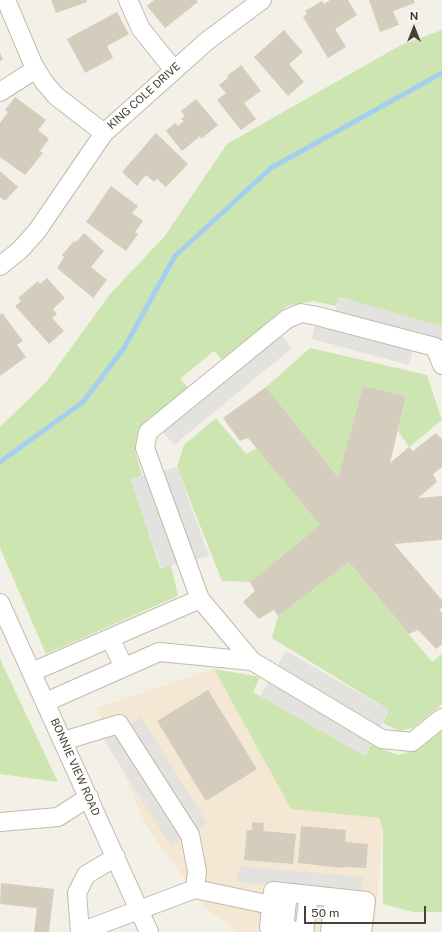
<!DOCTYPE html>
<html>
<head>
<meta charset="utf-8">
<style>
	body { margin:0 }
	#map { position:relative; width:442px; height:932px; overflow:hidden; background:#f3f0e7; font-family:"Public Sans",sans-serif }
	canvas { display:block }
	.north { position:absolute; left:394px; top:8px; width:40px; height:40px; -webkit-text-stroke:3px #fff; paint-order:stroke; rotate:0deg; font-size:11px; font-weight:700; line-height:16px; text-align:center; color:#464036 }
	.north::after { content:''; display:block; margin:auto; width:14px; height:18px; background:#464036; clip-path:polygon(50% 0,100% 100%,50% 72%,0 100%) }
	.scale { position:absolute; left:304px; top:906px; width:122px; height:18px; box-sizing:border-box; border:2px solid #464036; border-top:0; padding-left:5px; font-size:12px; line-height:14px; white-space:nowrap; color:#464036; -webkit-text-stroke:3px #fff; paint-order:stroke }
</style>
</head>
<body>
<div id="map">
<canvas width="442" height="932"></canvas>
<div class="north">N</div>
<div class="scale">50 m</div>
</div>
<script>
const context = document.querySelector('canvas').getContext('2d');
context.lineJoin = 'round';
function paint(path, color) { context.fillStyle = color; context.fill(path, 'evenodd'); }
const toPath = rows => new Path2D(rows.map(r => 'M' + r).join(''));
function strokePath(path, color, width, dash) { context.strokeStyle = color; context.lineWidth = width; context.lineCap = dash ? 'butt' : 'round'; context.setLineDash(dash || []); context.stroke(path); }
function write(font, color, halo, rows, align = 'center') {
  context.font = font + ' "Public Sans",sans-serif'; context.lineWidth = 3.5; context.setLineDash([]); context.textBaseline = 'middle'; context.strokeStyle = halo; context.fillStyle = color; for (const [text, x, y, turn = 0] of rows) {
    context.save(); context.translate(x, y); context.rotate((+turn || 0) * Math.PI / 180); context.textAlign = isNaN(turn) ? turn : align; if (halo) context.strokeText(text, 0, 0); context.fillText(text, 0, 0); context.restore();
  }
}
paint(toPath([
	[214,669,291,809,379,818,383,829,374,932,236,932,222,919,207,910,146,826,97,708]
]), '#f4e7d3');
paint(toPath([
	[442,30,442,328,339,297,336,306,313,301,287,306,222,360,214,351,180,379,188,387,142,428,135,451,142,476,131,479,160,568,171,565,178,596,46,654,0,548,0,427,47,381,110,294,164,237,227,144,401,45],
	[310,348,427,375,442,420,409,447,398,431,406,396,363,386,338,477,266,387],
	[216,418,246,454,257,448,320,525,250,582,222,581,177,467,184,445],
	[349,562,432,662,442,654,442,704,413,728,399,731,383,723,389,710,272,638,278,616],
	[0,659,58,782,0,774],
	[214,669,260,677,253,692,365,756,371,745,398,755,417,750,442,730,442,912,413,912,383,904,383,829,379,818,291,809]
]), '#cde6b1');
paint(toPath([
	[339,297,442,326,442,349,415,342,409,365,312,339,317,316,333,320],
	[276,329,292,348,174,445,157,425],
	[177,467,209,556,161,568,130,479],
	[286,651,389,710,365,756,260,696],
	[141,717,207,823,171,846,104,740],
	[240,866,363,877,361,894,236,882]
]), '#e4e2df');
strokePath(toPath([
	[0,462,83,402,124,348,175,256,271,168,442,73]
]), '#a5cfee', 5);
paint(toPath([
	[51,0,86,0,87,2,56,13],
	[154,0,196,0,198,2,165,28,147,6],
	[330,0,348,0,357,15,335,29,346,47,328,58,303,17,307,14,305,11,322,1,324,4],
	[369,0,414,0,415,3,393,11,399,25,380,32],
	[117,12,129,34,107,46,113,58,85,73,67,39],
	[284,30,303,52,289,64,304,82,288,96,254,57],
	[0,52,3,60,0,61],
	[241,65,261,91,244,103,256,119,241,130,217,100,226,93,219,85,228,78,227,76],
	[15,97,46,120,38,130,49,139,40,151,43,153,25,175,0,157,0,123,8,112,5,110],
	[196,99,218,125,201,139,200,136,182,151,166,131,175,123,178,126,184,121,181,119,185,116,181,111],
	[156,133,188,164,166,187,157,179,154,182,146,175,137,186,122,172],
	[0,171,18,187,5,201,0,197],
	[111,186,138,206,132,213,143,221,135,232,138,234,126,251,86,222],
	[84,233,104,251,91,267,107,280,93,298,57,268,64,257,62,255,74,241,76,242],
	[47,278,65,298,53,309,57,314,52,318,64,331,49,344,15,306,21,301,18,298,38,281,40,284],
	[2,313,23,341,17,345,26,357,0,376,0,315],
	[363,386,406,396,390,463,409,447,413,451,436,433,442,439,442,467,433,474,437,482,418,498,442,496,442,540,394,544,442,600,442,607,439,610,442,613,442,644,436,649,418,630,409,634,349,562,278,616,274,610,259,619,243,602,255,591,250,582,320,525,248,438,240,441,223,418,266,387,338,477],
	[208,690,257,769,206,801,157,721],
	[252,822,264,823,263,831,296,834,293,864,244,860,247,830,252,830],
	[301,826,346,830,345,842,368,844,366,868,343,867,343,868,298,863],
	[1,883,54,889,49,932,34,932,37,908,0,904]
]), '#d4ccbd');
const minor = toPath([
	[6,0,33,64,44,82,56,96,104,133],
	[128,0,141,29,174,70],
	[0,92,36,69],
	[0,266,20,250,37,231,104,133,207,41,262,0],
	[442,365,435,347,317,316,301,313,287,319,148,432,145,448,200,599,252,661,382,739,412,742,442,718],
	[0,603,149,932],
	[110,638,124,667],
	[32,672,200,599],
	[46,702,159,652,252,661],
	[63,741,119,724,190,835,197,871,195,889],
	[0,822,58,817,89,797],
	[284,929,288,893],
	[80,932,195,889,271,905],
	[80,932,77,893,86,875,116,857],
	[304,932,309,895],
	[305,932,269,927,273,891,366,901,362,932],
	[330,932,334,898],
	[347,932,351,900]
]);
strokePath(minor, '#c1bbad', 20);
strokePath(minor, '#fff', 18);
write('11px', '#464036', '#fff', [
	["KING COLE DRIVE",144,96,-42],
	["BONNIE VIEW ROAD",75,767,66]
]);
</script>
</body>
</html>
